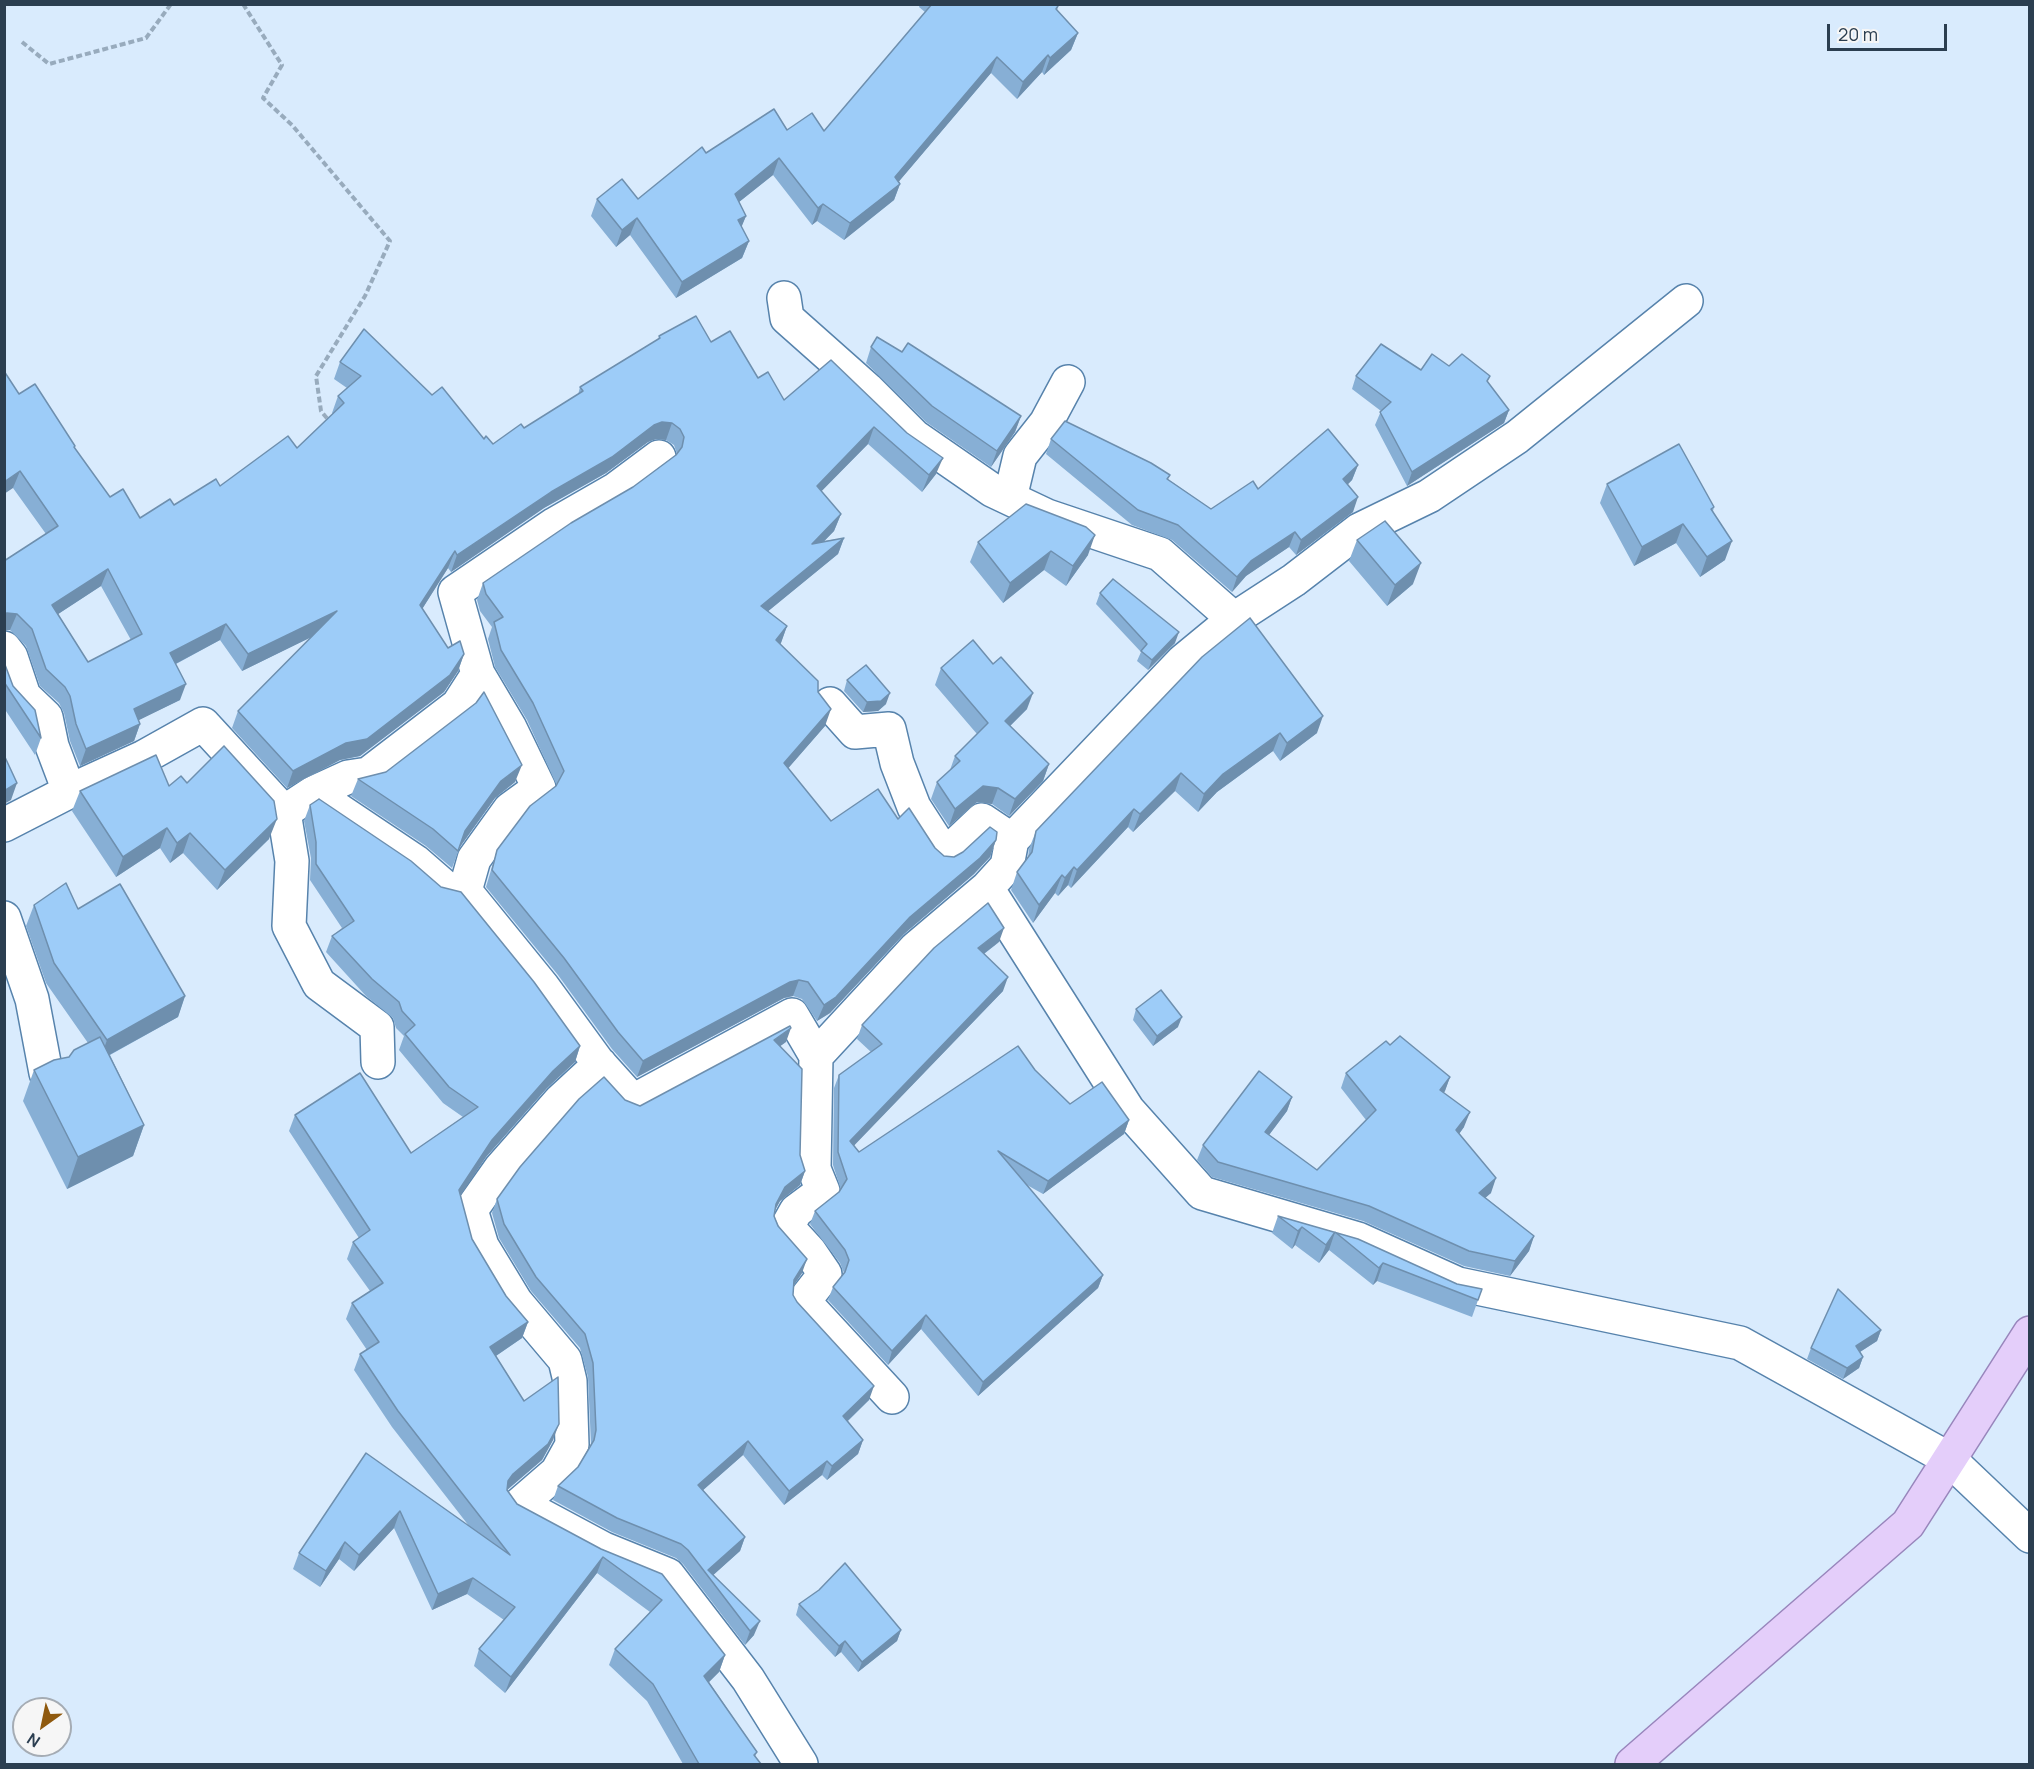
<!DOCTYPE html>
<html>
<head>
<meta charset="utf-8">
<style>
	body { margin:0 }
	#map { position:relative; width:2034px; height:1769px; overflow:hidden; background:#d9ebfd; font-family:Manrope,sans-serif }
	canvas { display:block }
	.frame { position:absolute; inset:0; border:6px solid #2b3e50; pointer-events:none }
	.north { position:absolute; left:12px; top:1697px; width:60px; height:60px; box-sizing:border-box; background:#f6f6f6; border:2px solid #a5acb4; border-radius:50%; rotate:213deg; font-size:16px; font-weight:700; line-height:24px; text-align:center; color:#2b3e50 }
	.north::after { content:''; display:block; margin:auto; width:21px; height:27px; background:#8f590e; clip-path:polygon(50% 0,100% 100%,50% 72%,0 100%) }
	.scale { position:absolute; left:1827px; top:24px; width:120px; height:27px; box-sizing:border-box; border:3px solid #2b3e50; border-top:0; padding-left:8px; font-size:18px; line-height:21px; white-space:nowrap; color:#2b3e50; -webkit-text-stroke:4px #f6f6f6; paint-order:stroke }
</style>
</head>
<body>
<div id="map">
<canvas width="2034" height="1769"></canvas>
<div class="frame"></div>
<div class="north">N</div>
<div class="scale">20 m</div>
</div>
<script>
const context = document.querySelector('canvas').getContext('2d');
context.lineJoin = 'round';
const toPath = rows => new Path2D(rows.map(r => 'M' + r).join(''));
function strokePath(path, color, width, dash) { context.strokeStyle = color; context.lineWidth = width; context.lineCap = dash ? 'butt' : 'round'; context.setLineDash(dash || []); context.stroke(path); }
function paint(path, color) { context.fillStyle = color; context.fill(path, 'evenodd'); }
const minor = toPath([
	[784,298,787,318,867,389,914,436,992,490,1047,516,1160,554,1234,619],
	[1010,498,1020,456,1046,423,1068,382],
	[4,648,11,657,24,696,46,717,52,746,69,791],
	[830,704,855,732,889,729,897,763,914,807,945,855,982,820,1012,840,1183,661,1234,619,1294,580,1359,530,1429,496,1517,437,1686,301],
	[313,793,348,777,368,774,458,705,478,674],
	[284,812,292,861,289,926,319,984,377,1027,378,1062],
	[4,825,76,788,144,757,203,724,284,812,313,793,416,862,447,889,465,891,543,987,597,1061,633,1101,792,1015,816,1056,916,948,987,888,1128,1110,1202,1193,1358,1239,1458,1284,1740,1343,1949,1459,2030,1536],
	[987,888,1007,866,1012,840],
	[465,891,474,859,510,809,539,788,510,728,478,674,455,592,555,524,616,489,659,457],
	[4,918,32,999,46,1073],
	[816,1056,814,1169,823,1191,796,1211,787,1227,810,1252,825,1274,807,1297,806,1304,892,1397],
	[600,1064,561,1100,500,1169,471,1210,482,1246,516,1302,565,1360,570,1381,572,1445,557,1472,520,1504,604,1549,668,1575,748,1679,801,1764]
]);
const major = toPath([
	[1632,1764,1908,1524,2030,1333]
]);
strokePath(minor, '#5783ac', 36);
strokePath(major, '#9886bc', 36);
strokePath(toPath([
	[243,4,282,65,263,98,292,125,390,241,365,296,316,376,321,411,330,422],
	[22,42,49,64,146,38,171,4]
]), '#98abbd', 4, [6, 3]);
strokePath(minor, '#fff', 33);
strokePath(major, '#e4cefa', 33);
paint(toPath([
	[920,4,1058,4,1058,6,1057,10,1078,33,1071,50,1044,75,1042,72,1017,99,991,73,899,181,900,184,894,200,844,240,817,221,812,225,773,175,739,202,746,216,741,227,749,241,742,258,676,298,630,235,616,247,591,216,597,199,638,199,706,153,787,130,824,131,925,12,919,7],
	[659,336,711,342,758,378,784,400,831,360,936,474,922,492,868,444,821,491,841,514,834,531,824,541,844,538,838,554,768,611,787,626,780,645,818,692,825,726,788,768,831,821,898,819,944,856,954,857,996,840,990,857,974,874,904,934,830,1013,817,1021,802,999,793,996,784,998,637,1077,612,1049,558,975,486,887,497,850,557,786,527,720,495,667,488,639,492,627,480,611,477,600,483,583,633,487,677,454,674,445,666,440,656,439,648,442,606,473,544,508,451,572,448,568,422,609,448,648,464,654,458,671,444,692,360,756,340,760,287,788,232,728,238,711,311,637,242,671,220,640,176,664,180,700,138,720,140,724,134,741,80,766,70,741,64,713,59,703,40,686,26,646,10,630,4,630,4,561,46,534,13,488,19,394,74,448,110,497,140,518,220,486,297,448,333,414,332,413,338,396,347,388,334,379,340,362,432,395,484,439,493,444,524,428,578,395,580,387,658,340],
	[101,586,131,640,88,662,58,614],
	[871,347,902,352,1021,416,1015,432,991,467,926,422,866,363],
	[1449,366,1488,382,1509,410,1504,423,1407,486,1375,425,1381,411,1352,389,1356,376,1421,370],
	[1051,439,1170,475,1168,479,1211,509,1258,489,1358,465,1352,480,1348,484,1353,512,1296,555,1289,547,1246,576,1232,592,1172,540,1132,525,1046,454],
	[1607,484,1714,507,1713,511,1725,560,1700,577,1676,543,1634,566,1600,503],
	[1357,540,1413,584,1387,606,1349,561],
	[978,542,1088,555,1066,586,1044,570,1003,603,970,562],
	[1100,593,1175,643,1148,670,1137,661,1141,652,1096,604],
	[1202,657,1317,733,1280,761,1273,751,1217,792,1198,812,1175,791,1133,832,1128,827,1071,888,1068,885,1058,896,1055,893,1033,923,1011,890,1017,872,1028,858,1029,849,1036,831],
	[4,662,13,686,41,738,35,755,4,708],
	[941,668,1027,709,1010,726,1049,764,1043,781,1009,816,992,804,977,802,949,826,931,799,937,782,950,770,955,756,977,734,935,685],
	[847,680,886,704,878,711,863,712,844,691],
	[386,772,515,782,495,798,460,847,452,868,426,846,351,796,358,779],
	[187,783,269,839,217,890,183,853,170,863,160,848,116,877,72,811,80,791,169,786],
	[310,805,580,1046,575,1062,547,1088,486,1157,460,1195,472,1239,506,1296,528,1322,522,1338,496,1356,524,1401,553,1440,542,1460,507,1490,517,1504,601,1549,662,1574,725,1655,719,1672,709,1682,757,1752,755,1757,761,1764,683,1764,647,1701,609,1665,615,1649,650,1612,597,1573,505,1693,474,1666,479,1649,504,1620,467,1594,432,1610,394,1528,354,1571,339,1559,320,1587,293,1569,299,1553,366,1453,469,1526,392,1427,354,1370,360,1354,367,1350,346,1319,352,1303,370,1291,347,1259,353,1242,359,1238,289,1131,295,1115,411,1153,463,1117,443,1103,399,1050,404,1036,396,1028,393,1018,366,996,326,952,332,936,342,928,310,880,311,858,304,821],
	[34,905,78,909,185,996,178,1017,110,1055,144,1125,133,1156,67,1189,23,1101,34,1070,69,1057,88,1043,46,983,26,926],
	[999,942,984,954,1003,991,854,1145,859,1152,1035,1070,1070,1104,1129,1120,1124,1134,1043,1194,1027,1185,1103,1275,1098,1288,978,1396,921,1329,888,1365,828,1300,833,1287,844,1273,840,1263,810,1224,815,1211,839,1192,841,1190,833,1165,834,1088,839,1075,871,1052,857,1039,862,1025],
	[1136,1009,1178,1027,1153,1046,1133,1020],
	[786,1042,780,1046,800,1155,805,1171,800,1185,780,1201,774,1211,774,1216,802,1273,793,1287,793,1295,797,1302,869,1400,848,1421,863,1440,858,1454,827,1480,822,1475,784,1505,743,1455,703,1490,745,1537,740,1551,713,1575,754,1635,745,1645,683,1564,676,1558,612,1532,553,1500,558,1486,578,1467,591,1444,588,1377,580,1348,531,1291,499,1238,492,1213,497,1199,625,1100,640,1106],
	[1390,1045,1450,1077,1444,1093,1464,1127,1459,1134,1491,1193,1485,1197,1534,1236,1529,1251,1510,1276,1464,1266,1363,1221,1212,1177,1197,1160,1203,1145,1292,1097,1287,1111,1269,1135,1317,1170,1366,1120,1341,1088,1346,1073],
	[1278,1216,1358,1239,1457,1284,1482,1289,1472,1317,1377,1281,1373,1285,1329,1250,1319,1263,1295,1245,1292,1249,1272,1233],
	[1881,1330,1877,1341,1860,1352,1863,1357,1859,1368,1843,1379,1807,1359,1811,1348],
	[799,1604,901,1630,897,1641,858,1672,841,1652,835,1657,796,1615]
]), '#87afd5');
paint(toPath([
	[1078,33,1071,50,1044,75,1050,58],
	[1048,55,1042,72,1017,99,1023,82],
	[997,57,991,73,890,192,900,184,894,200,844,240,850,223,895,177],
	[779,158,773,175,729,210,735,194],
	[823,204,817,221,812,225,818,208],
	[746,216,739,233,738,220],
	[637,218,630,235,616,247,622,230],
	[749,241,742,258,676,298,682,282],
	[1509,410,1504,423,1407,486,1412,472],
	[1021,416,1015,432,991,467,997,451],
	[662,422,672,423,666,440,656,439,648,442,606,473,544,508,451,572,457,555,551,492,654,425],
	[874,427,868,444,810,503,817,486],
	[943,458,936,474,922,492,929,475],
	[1358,465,1352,480,1338,494,1343,479],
	[20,471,13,488,4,494,4,482],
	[1358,497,1353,512,1296,555,1301,540],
	[841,514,834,531,806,560,812,544],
	[1683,524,1676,543,1634,566,1642,547],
	[1295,532,1289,547,1246,576,1232,592,1237,577,1251,561],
	[1095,535,1088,555,1066,586,1073,566],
	[844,538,838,554,755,622,761,606],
	[1732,541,1725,560,1700,577,1707,557],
	[455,551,448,568,414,622,420,605],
	[1051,551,1044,570,1003,603,1010,583],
	[1421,563,1413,584,1387,606,1395,585],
	[108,569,101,586,46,622,52,605],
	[337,611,330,628,242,671,248,654],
	[7,613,17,614,10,630,4,630,4,614],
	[226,624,220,640,164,670,170,653],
	[787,626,781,643,770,657,776,640],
	[1179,632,1175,643,1148,670,1152,660],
	[464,654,458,671,444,692,360,756,340,760,287,788,293,771],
	[186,684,180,700,127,726,134,709],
	[890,693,886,704,878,711,863,712,867,702],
	[1033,693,1027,709,999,737,1005,721],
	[831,709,825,726,778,780,784,763],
	[1323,716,1317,733,1280,761,1287,743],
	[140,724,134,741,80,766,86,749],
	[1280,733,1273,751,1217,792,1198,812,1204,794,1223,774],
	[1049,764,1043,781,1009,816,1015,799],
	[522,765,515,782,495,798,459,848,465,831,501,781],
	[1181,773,1175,791,1133,832,1140,814],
	[17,783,11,800,4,804,4,791],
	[983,786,998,788,992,804,977,802,949,826,955,809],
	[1134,809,1128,827,1071,888,1077,870],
	[277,819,269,839,217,890,225,870],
	[167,828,160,848,116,877,123,857],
	[190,833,183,853,170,863,177,843],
	[996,840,990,857,974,874,904,934,830,1013,817,1021,824,1005,910,917],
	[1074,867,1068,885,1058,896,1065,878],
	[1062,875,1055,893,1033,923,1039,905],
	[1004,928,999,942,973,962,978,948],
	[1008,977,1003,991,845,1155,850,1141],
	[799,980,793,996,784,998,637,1077,643,1061,790,982],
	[185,996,178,1017,100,1060,107,1040],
	[1182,1017,1178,1027,1153,1046,1157,1036],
	[791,1028,786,1042,769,1054,774,1040],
	[580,1046,575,1062,547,1088,486,1157,453,1207,459,1190,492,1140,553,1071],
	[1450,1077,1445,1091,1434,1105,1440,1090],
	[1292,1097,1287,1111,1260,1147,1265,1132],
	[1470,1112,1464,1127,1451,1145,1456,1130],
	[1129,1120,1124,1134,1043,1194,1048,1181],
	[144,1125,133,1156,67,1189,78,1157],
	[805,1171,800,1185,780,1201,771,1218,776,1204,785,1187],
	[1496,1178,1491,1193,1474,1208,1479,1193],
	[1302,1227,1295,1245,1292,1249,1298,1231],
	[1335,1232,1329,1250,1319,1263,1326,1245],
	[1534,1236,1529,1251,1510,1276,1515,1261],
	[807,1259,802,1273,788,1294,794,1280],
	[1383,1263,1377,1281,1373,1285,1379,1268],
	[1103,1275,1098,1288,978,1396,983,1382],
	[926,1315,921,1329,888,1365,892,1351],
	[528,1322,522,1338,484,1364,490,1347],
	[1881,1330,1877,1341,1852,1357,1856,1346],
	[1863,1357,1859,1368,1843,1379,1847,1368],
	[874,1386,869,1400,838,1430,843,1416],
	[559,1424,553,1440,542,1460,507,1490,508,1481,513,1474],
	[863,1440,858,1454,827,1480,832,1466],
	[748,1441,743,1455,693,1499,698,1485],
	[827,1461,822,1475,784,1505,789,1491],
	[400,1511,394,1528,354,1571,359,1555],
	[745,1537,740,1551,710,1578,708,1570],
	[345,1542,339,1559,320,1587,326,1571],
	[603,1557,597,1573,505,1693,511,1677],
	[473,1578,467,1594,432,1610,438,1594],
	[760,1621,754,1635,745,1645,750,1631],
	[901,1630,897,1641,858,1672,862,1662],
	[845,1641,841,1652,835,1657,839,1646],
	[725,1655,719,1672,698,1693,704,1676]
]), '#6e8fae');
const building = toPath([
	[932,4,1057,4,1058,6,1056,9,1078,33,1050,58,1048,55,1023,82,997,57,895,177,900,184,850,223,823,204,818,208,779,158,735,194,746,216,738,220,749,241,682,282,637,218,622,230,597,199,622,179,638,199,702,147,706,153,774,109,787,130,812,113,824,131,932,4],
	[696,316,711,342,730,331,758,378,768,372,784,400,831,360,907,433,943,458,929,475,874,427,817,486,841,514,812,544,844,538,761,606,787,626,776,640,818,681,818,692,831,709,784,763,831,821,878,789,898,819,909,808,935,848,944,856,954,857,963,852,990,827,997,832,996,840,980,858,910,917,836,997,824,1005,808,982,799,980,790,982,643,1061,618,1032,564,958,492,870,497,850,530,806,556,786,564,771,533,703,501,650,494,622,503,617,486,594,483,583,571,523,633,487,676,455,682,447,684,437,680,429,672,423,662,422,654,425,612,457,551,492,457,555,455,551,420,605,448,648,460,641,464,654,450,675,367,739,346,743,293,771,238,711,337,611,248,654,226,624,170,653,186,684,134,709,140,724,86,749,76,724,70,696,65,687,46,669,32,629,17,614,7,613,4,614,4,561,58,526,20,471,4,482,4,371,19,394,35,384,75,446,74,447,110,497,123,489,140,518,170,499,174,505,216,479,220,486,288,436,297,448,344,403,338,396,361,376,340,362,364,329,432,395,442,387,484,439,486,436,493,444,521,424,524,428,583,391,580,387,660,338,659,336,696,316],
	[108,569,142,634,88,662,52,605,108,569],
	[877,337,902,352,908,343,1021,416,997,451,932,406,871,347,877,337],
	[1381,344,1421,370,1432,354,1449,366,1462,354,1490,376,1487,381,1509,410,1412,472,1380,412,1391,402,1356,376,1381,344],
	[1065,421,1151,463,1170,475,1167,479,1211,509,1253,481,1258,489,1328,429,1358,465,1343,479,1358,497,1301,540,1295,532,1251,561,1237,577,1178,525,1138,510,1051,439,1065,421],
	[1679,444,1714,507,1711,509,1732,541,1707,557,1683,524,1642,547,1607,484,1679,444],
	[1026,504,1086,527,1095,535,1073,566,1051,551,1010,583,978,542,1026,504],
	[1385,521,1421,563,1395,585,1357,540,1385,521],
	[1113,579,1179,632,1152,660,1141,651,1147,644,1100,593,1113,579],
	[1250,618,1323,716,1287,743,1280,733,1223,774,1204,794,1181,773,1140,814,1134,809,1077,870,1074,867,1065,878,1062,875,1039,905,1017,872,1032,852,1036,831,1202,657,1250,618],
	[973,640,993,664,1001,657,1033,693,1005,721,1049,764,1015,799,998,788,983,786,955,809,937,782,960,761,955,756,988,723,941,668,973,640],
	[4,662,13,686,35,710,41,738,4,682,4,662],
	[866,665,890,693,881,701,867,702,847,680,866,665],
	[484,692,522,765,501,781,465,831,458,851,433,829,358,779,386,772,476,703,484,692],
	[224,746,274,801,277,819,225,870,190,833,177,843,167,828,123,857,80,791,156,755,169,786,181,776,187,783,224,746],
	[4,755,17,783,4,791,4,755],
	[319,799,411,861,441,887,461,892,534,982,580,1046,553,1071,492,1140,459,1190,472,1239,506,1296,528,1322,490,1347,524,1401,558,1377,559,1424,548,1444,513,1474,508,1481,507,1490,517,1504,601,1549,662,1574,725,1655,704,1676,757,1752,754,1755,761,1764,699,1764,653,1684,615,1649,662,1600,603,1557,511,1677,479,1649,515,1607,473,1578,438,1594,400,1511,359,1555,345,1542,326,1571,299,1553,366,1453,510,1555,398,1411,360,1354,379,1342,352,1303,383,1283,353,1242,370,1230,295,1115,360,1073,411,1153,478,1107,449,1087,405,1034,415,1025,402,1011,399,1002,372,979,332,936,354,921,316,864,316,842,310,805,319,799],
	[66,883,78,909,120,884,185,996,107,1040,54,963,34,905,66,883],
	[988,903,1004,928,978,948,1008,977,850,1141,859,1152,1018,1046,1035,1070,1070,1104,1102,1082,1129,1120,1048,1181,998,1151,1103,1275,983,1382,926,1315,892,1351,833,1287,845,1272,849,1260,845,1250,815,1211,839,1192,847,1179,838,1152,839,1075,882,1044,862,1025,934,948,988,903],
	[1161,990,1182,1017,1157,1036,1136,1009,1161,990],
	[790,1026,791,1028,774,1040,802,1069,800,1155,805,1171,785,1187,776,1204,774,1216,778,1226,807,1259,794,1280,793,1295,797,1302,874,1386,843,1416,863,1440,832,1466,827,1461,789,1491,748,1441,698,1485,745,1537,708,1570,760,1621,750,1631,688,1550,681,1544,617,1518,558,1486,578,1467,594,1440,596,1430,593,1363,585,1334,536,1277,504,1224,497,1199,520,1167,579,1099,604,1077,625,1100,640,1106,790,1026],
	[1400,1036,1450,1077,1440,1090,1470,1112,1456,1130,1496,1178,1479,1193,1534,1236,1515,1261,1469,1251,1369,1206,1218,1162,1203,1145,1259,1071,1292,1097,1265,1132,1317,1170,1376,1110,1346,1073,1386,1041,1390,1045,1400,1036],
	[100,1037,144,1125,78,1157,34,1070,54,1060,69,1057,74,1050,100,1037],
	[1278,1216,1358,1239,1457,1284,1482,1289,1478,1300,1383,1263,1379,1268,1335,1232,1326,1245,1302,1227,1298,1231,1278,1216],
	[1838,1289,1881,1330,1856,1346,1863,1357,1847,1368,1811,1348,1838,1289],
	[845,1563,901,1630,862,1662,845,1641,839,1646,799,1604,819,1590,845,1563]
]);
paint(building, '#9dccf8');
strokePath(building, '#6e8fae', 1.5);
</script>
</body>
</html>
